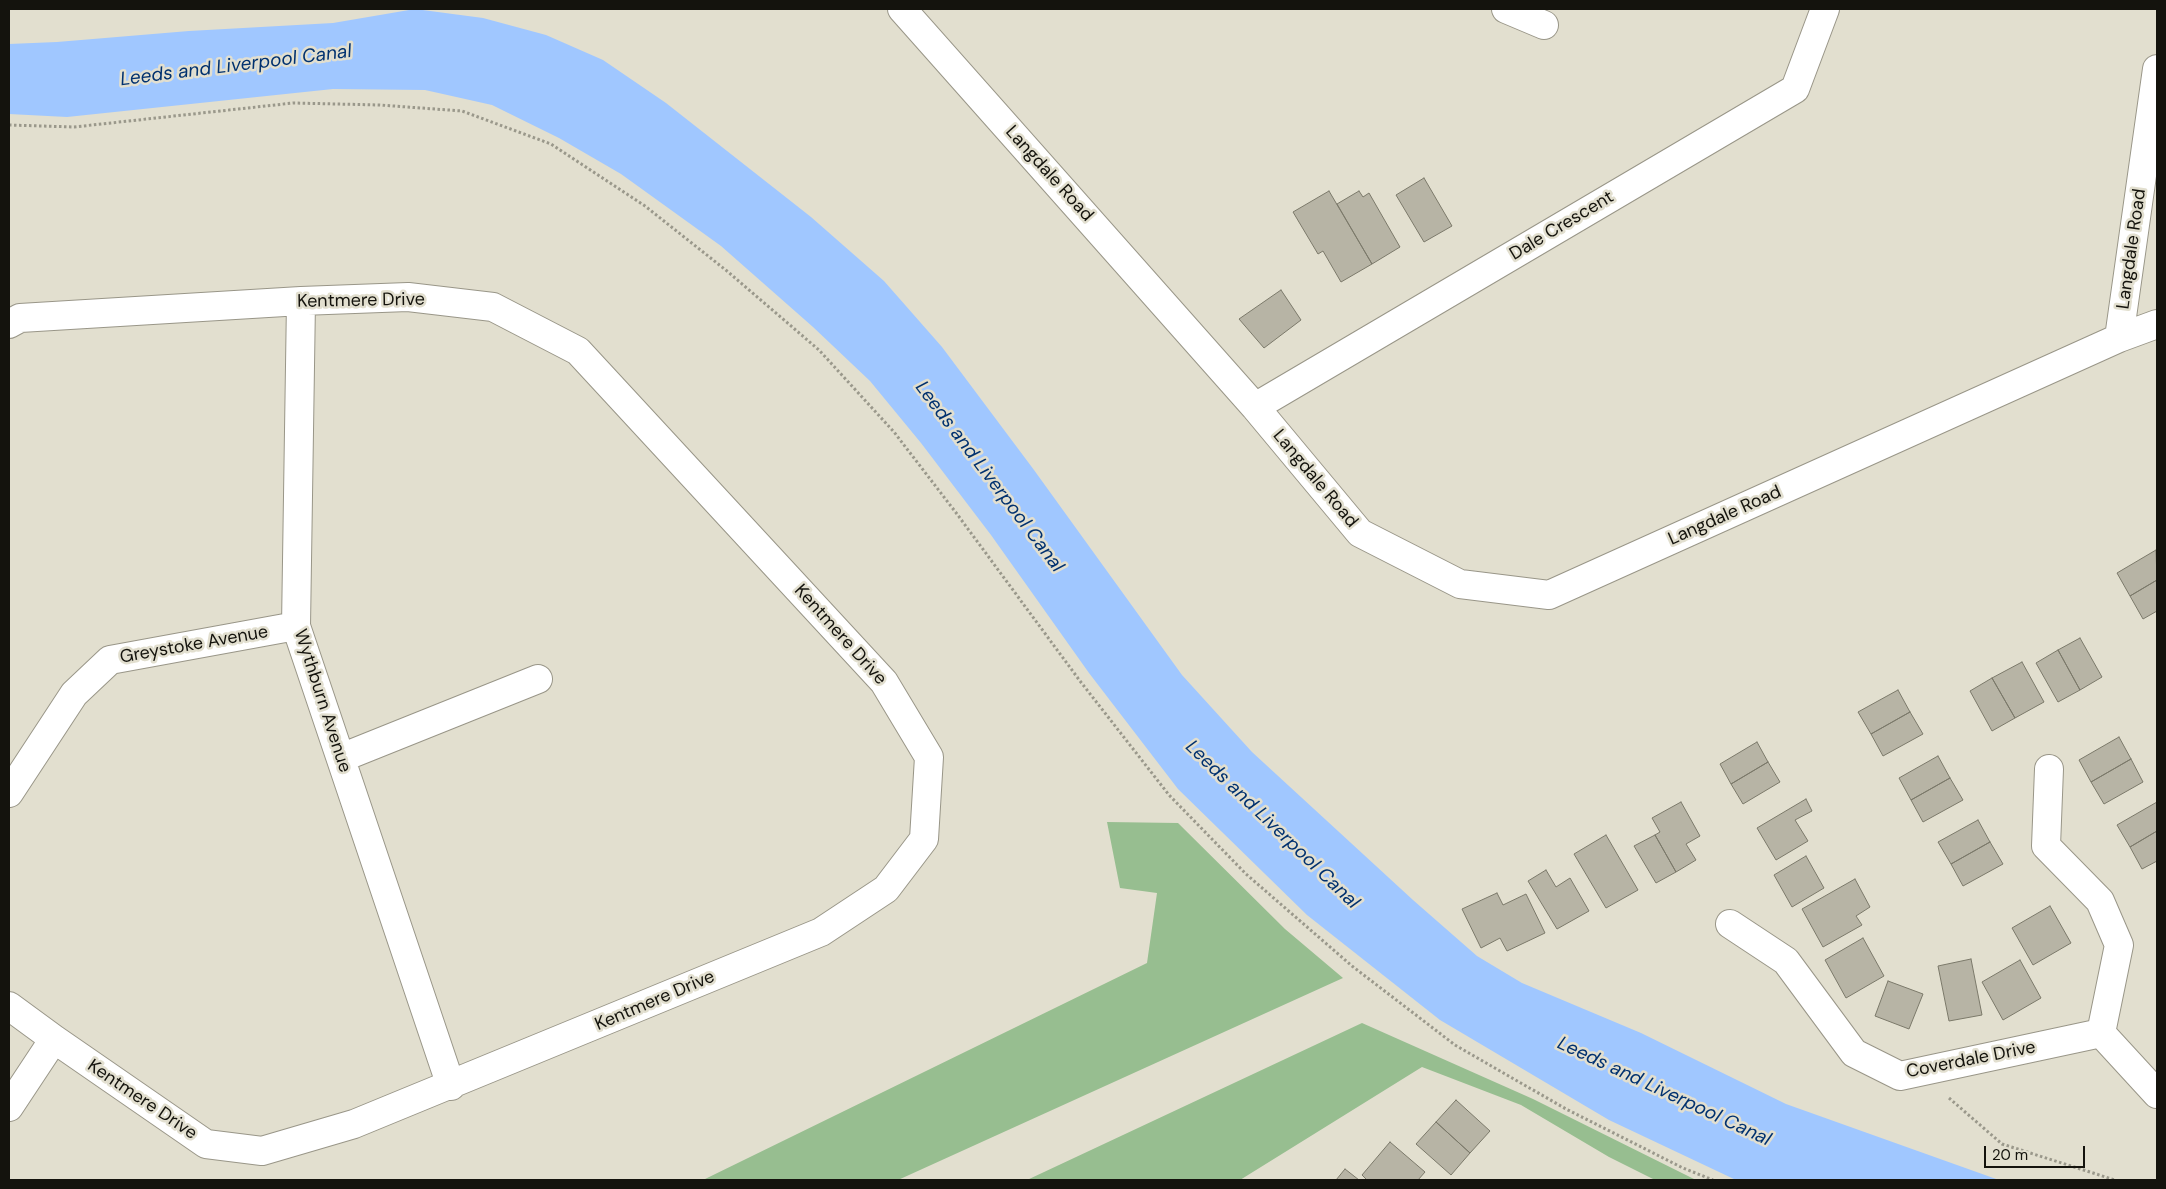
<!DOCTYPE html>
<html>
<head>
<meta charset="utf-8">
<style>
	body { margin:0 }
	#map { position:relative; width:2166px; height:1189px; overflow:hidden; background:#e2dfcf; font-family:"DM Sans",sans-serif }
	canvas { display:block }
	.frame { position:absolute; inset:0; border:10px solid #14130d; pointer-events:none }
	.scale { position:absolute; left:1984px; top:1146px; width:101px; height:22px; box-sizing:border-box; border:2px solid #14130d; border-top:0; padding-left:6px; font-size:15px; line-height:18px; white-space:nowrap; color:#14130d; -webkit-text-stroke:4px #e2dfcf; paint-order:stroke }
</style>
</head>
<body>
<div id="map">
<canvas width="2166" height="1189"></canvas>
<div class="frame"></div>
<div class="scale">20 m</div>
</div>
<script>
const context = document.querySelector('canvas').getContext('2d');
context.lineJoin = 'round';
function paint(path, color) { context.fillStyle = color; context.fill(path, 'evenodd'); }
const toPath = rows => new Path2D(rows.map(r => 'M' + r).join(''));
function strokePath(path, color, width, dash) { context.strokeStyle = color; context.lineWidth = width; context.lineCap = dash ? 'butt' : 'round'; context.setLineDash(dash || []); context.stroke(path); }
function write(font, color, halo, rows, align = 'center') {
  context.font = font + ' "DM Sans",sans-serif'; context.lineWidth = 5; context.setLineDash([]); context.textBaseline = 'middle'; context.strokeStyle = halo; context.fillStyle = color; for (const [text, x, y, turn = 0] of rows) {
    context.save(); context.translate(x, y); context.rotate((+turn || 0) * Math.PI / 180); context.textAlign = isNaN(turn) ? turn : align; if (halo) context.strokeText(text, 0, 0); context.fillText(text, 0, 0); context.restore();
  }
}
paint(toPath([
	[1107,822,1178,823,1285,929,1343,978,898,1180,703,1180,1147,963,1157,893,1120,888],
	[1362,1023,1533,1099,1696,1180,1655,1180,1609,1157,1521,1105,1422,1067,1240,1180,1027,1180]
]), '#97be90');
paint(toPath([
	[415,9,483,18,546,35,603,60,666,103,811,217,884,281,942,347,1034,470,1182,675,1252,752,1413,900,1477,956,1522,983,1641,1033,1786,1104,1999,1180,1736,1180,1609,1120,1440,1020,1307,915,1178,789,1089,673,991,535,921,443,870,381,813,327,721,246,621,174,559,138,492,105,425,90,333,89,67,117,9,114,9,44,57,42,189,31,333,23]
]), '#a0c7ff');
const building = toPath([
	[1424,178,1452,226,1424,242,1396,195,1424,178],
	[1329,191,1372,264,1341,282,1323,251,1318,254,1293,212,1329,191],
	[1359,191,1363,197,1369,193,1400,247,1372,264,1337,204,1359,191],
	[1281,290,1301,320,1264,348,1239,319,1281,290],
	[2156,550,2157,580,2130,596,2117,573,2156,550],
	[2157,580,2157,611,2143,619,2130,596,2157,580],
	[2080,638,2102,677,2080,690,2058,650,2080,638],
	[2058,650,2080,690,2058,702,2036,663,2058,650],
	[2022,662,2044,702,2015,718,1992,678,2022,662],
	[1992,678,2015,718,1992,731,1970,691,1992,678],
	[1898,690,1910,712,1871,734,1858,712,1898,690],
	[1910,712,1923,734,1883,756,1871,734,1910,712],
	[2119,737,2131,759,2091,782,2079,760,2119,737],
	[1757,742,1768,762,1731,784,1720,764,1757,742],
	[1938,756,1950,778,1911,800,1899,778,1938,756],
	[2131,759,2143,782,2104,804,2091,782,2131,759],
	[1768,762,1780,782,1743,804,1731,784,1768,762],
	[1950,778,1963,800,1923,822,1911,800,1950,778],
	[1806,799,1812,811,1795,820,1808,841,1776,860,1757,828,1806,799],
	[1681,802,1700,836,1686,844,1696,860,1676,872,1655,835,1660,832,1652,818,1681,802],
	[2157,802,2157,831,2130,847,2117,825,2157,802],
	[1978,820,1990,842,1951,864,1938,842,1978,820],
	[2157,831,2157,861,2142,869,2130,847,2157,831],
	[1606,835,1638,890,1606,908,1574,854,1606,835],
	[1655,835,1676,872,1656,883,1634,846,1655,835],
	[1990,842,2003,864,1963,886,1951,864,1990,842],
	[1806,856,1824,888,1792,907,1774,875,1806,856],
	[1546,870,1556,887,1570,878,1589,911,1557,929,1528,881,1546,870],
	[1855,879,1870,907,1856,916,1862,925,1823,947,1802,909,1855,879],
	[1497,893,1503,905,1526,894,1545,933,1507,951,1500,938,1481,948,1462,909,1497,893],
	[2050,906,2071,943,2033,965,2012,928,2050,906],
	[1863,938,1884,976,1846,998,1825,960,1863,938],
	[1971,959,1982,1015,1949,1021,1938,966,1971,959],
	[2020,960,2041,998,2003,1020,1982,982,2020,960],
	[1888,981,1923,994,1909,1029,1875,1016,1888,981],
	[1456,1100,1490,1131,1470,1153,1436,1122,1456,1100],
	[1436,1122,1470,1153,1451,1175,1416,1144,1436,1122],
	[1390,1142,1425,1172,1418,1180,1367,1180,1362,1175,1390,1142],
	[1345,1169,1359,1180,1336,1180,1345,1169]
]);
paint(building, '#b7b4a5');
strokePath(building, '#7b796a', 1);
const street = toPath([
	[902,9,1255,407,1360,533,1460,584,1549,595,2119,338,2157,69],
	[1506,9,1544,25],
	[301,301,296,626,451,1086],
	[9,324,20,318,301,301,408,297,493,307,578,351,884,682,929,757,924,839,886,889,821,932,354,1124,262,1151,206,1144,54,1039,9,1107],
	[2119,338,2157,324],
	[1255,407,1795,89,1825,9],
	[341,758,538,679],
	[2049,769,2046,846,2100,901,2119,945,2101,1033],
	[9,793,74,694,110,660,296,626],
	[1730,924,1786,961,1854,1053,1900,1076,2101,1033,2157,1094],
	[9,1006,54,1039]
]);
strokePath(street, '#999688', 30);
strokePath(toPath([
	[9,125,74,127,293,103,380,105,462,111,551,144,645,206,727,271,819,350,894,432,957,514,1080,681,1169,795,1246,874,1352,966,1455,1045,1566,1109,1683,1168,1713,1180],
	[1949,1098,2002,1144,2115,1180]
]), '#9a988b', 3, [2.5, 2.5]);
strokePath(street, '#fff', 28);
write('18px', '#14130d', '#e2dfcf', [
	["Langdale Road",1049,174,48],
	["Dale Crescent",1562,226,-31],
	["Langdale Road",2132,249,-82],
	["Kentmere Drive",361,301,-1],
	["Langdale Road",1315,479,50],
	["Langdale Road",1725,516,-24],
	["Kentmere Drive",840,635,48],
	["Greystoke Avenue",194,645,-10],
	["Wythburn Avenue",322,701,72],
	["Kentmere Drive",655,1001,-23],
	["Coverdale Drive",1971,1060,-11],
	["Kentmere Drive",142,1100,34]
]);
write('italic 19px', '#00316f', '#e2dfcf', [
	["Leeds and Liverpool Canal",236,66,-7],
	["Leeds and Liverpool Canal",989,477,53],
	["Leeds and Liverpool Canal",1272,825,44],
	["Leeds and Liverpool Canal",1664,1092,25]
]);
</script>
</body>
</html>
